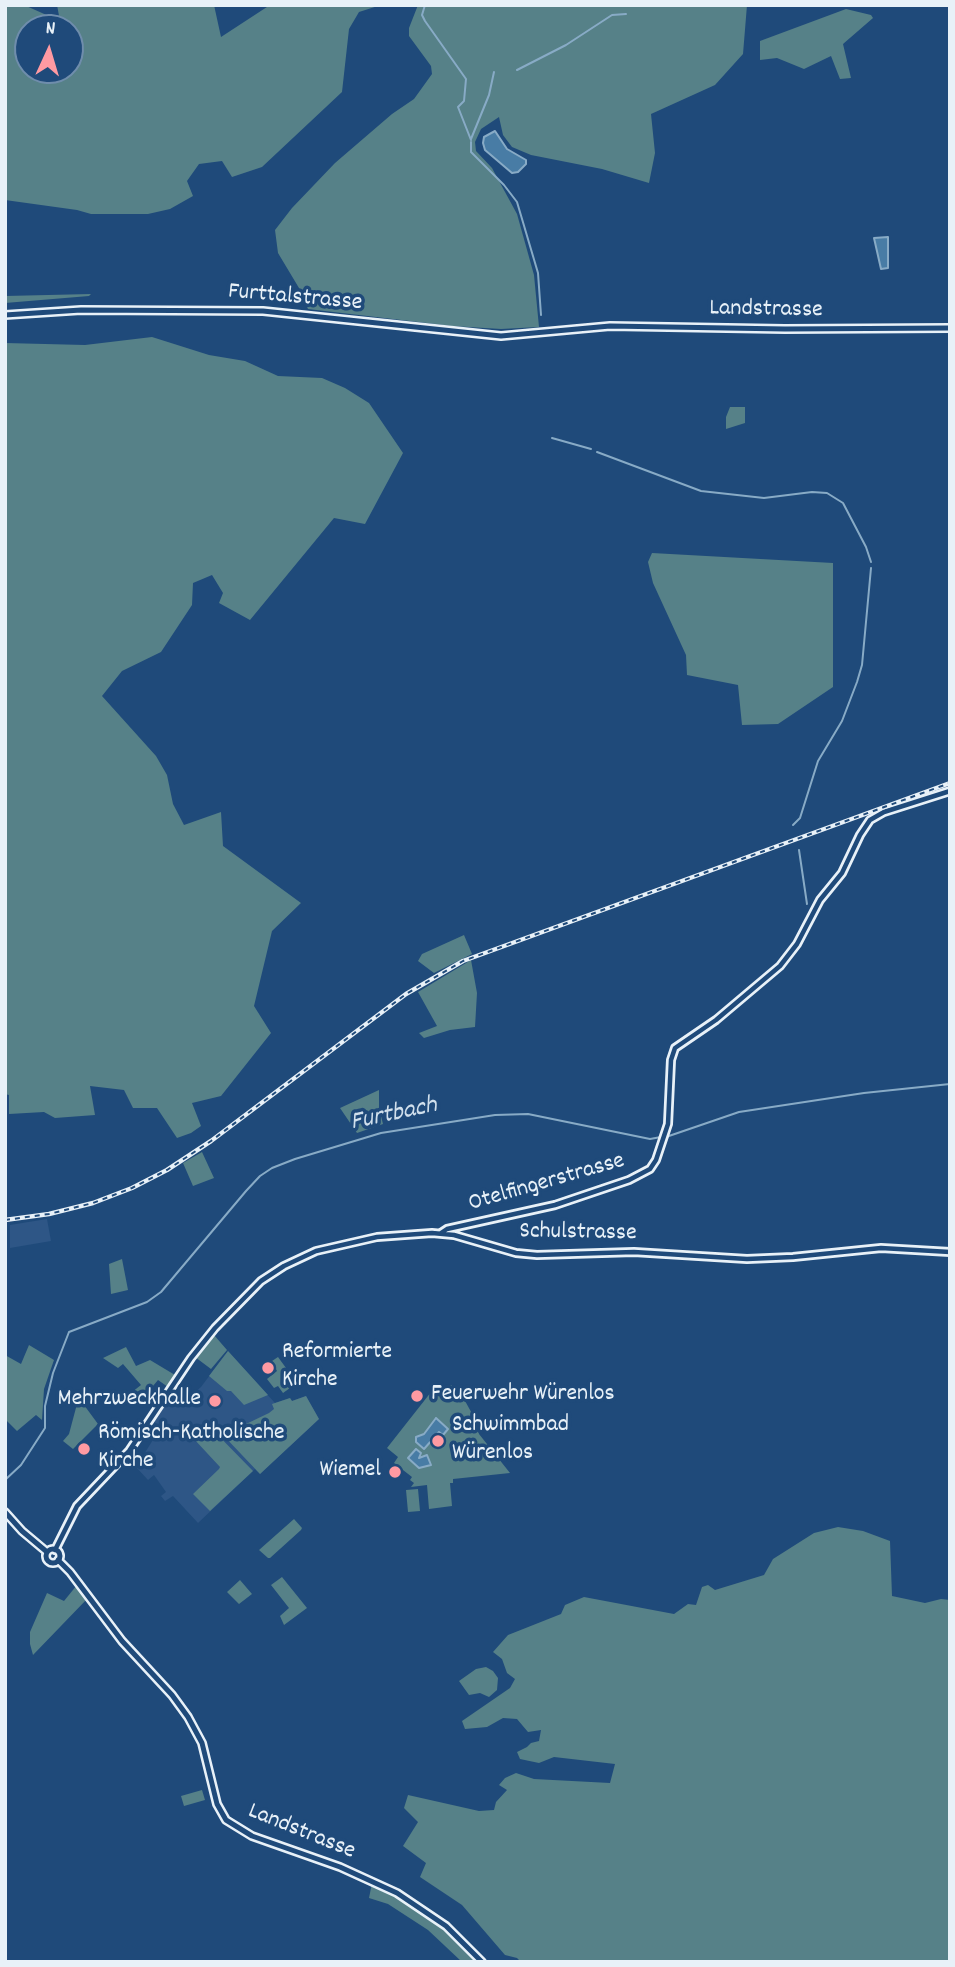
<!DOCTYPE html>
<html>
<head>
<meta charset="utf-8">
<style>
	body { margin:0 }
	#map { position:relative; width:955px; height:1967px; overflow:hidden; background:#1f4a7a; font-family:Dekko,sans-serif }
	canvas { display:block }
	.frame { position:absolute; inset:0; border:7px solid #e8f1f8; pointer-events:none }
	.north { position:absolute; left:14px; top:14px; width:70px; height:70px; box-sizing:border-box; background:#1f4a7a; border:2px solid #6f8dac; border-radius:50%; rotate:4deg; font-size:19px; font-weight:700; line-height:28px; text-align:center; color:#e8f1f8 }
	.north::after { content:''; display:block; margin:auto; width:24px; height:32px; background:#ff9aa2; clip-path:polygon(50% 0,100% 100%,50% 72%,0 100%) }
</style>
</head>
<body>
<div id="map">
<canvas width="955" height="1967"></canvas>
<div class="frame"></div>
<div class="north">N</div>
</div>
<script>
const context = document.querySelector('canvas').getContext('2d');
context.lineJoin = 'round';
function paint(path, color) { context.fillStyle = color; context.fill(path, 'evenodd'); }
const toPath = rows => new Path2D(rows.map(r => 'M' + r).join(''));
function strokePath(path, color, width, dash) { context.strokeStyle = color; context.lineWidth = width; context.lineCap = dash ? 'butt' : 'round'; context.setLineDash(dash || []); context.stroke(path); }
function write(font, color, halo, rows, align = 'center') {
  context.font = font + ' Dekko,sans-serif'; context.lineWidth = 7; context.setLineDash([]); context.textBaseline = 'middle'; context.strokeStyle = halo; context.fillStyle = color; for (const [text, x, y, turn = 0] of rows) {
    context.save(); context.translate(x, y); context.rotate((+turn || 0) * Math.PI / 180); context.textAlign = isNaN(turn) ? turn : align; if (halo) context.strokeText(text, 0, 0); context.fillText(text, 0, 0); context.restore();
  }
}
paint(toPath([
	[47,1219,51,1241,10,1248,10,1225],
	[228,1351,275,1403,290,1398,292,1401,306,1396,319,1419,260,1474,255,1469,198,1523,173,1496,165,1501,161,1496,166,1492,154,1475,148,1480,136,1467,161,1427,153,1421,173,1390,186,1400,201,1387]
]), '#2e5686');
paint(toPath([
	[5,5,24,5,60,21,57,5,214,5,221,37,270,5,381,5,359,12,349,29,342,92,262,167,232,177,222,161,199,164,187,181,193,196,170,209,148,214,91,214,77,210,5,200],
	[28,28,70,28,70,70,28,70],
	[418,5,747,5,743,54,715,85,651,114,655,153,649,183,602,169,531,155,512,147,503,135,499,117,481,129,475,142,476,151,492,168,517,214,534,275,539,327,501,329,452,326,308,309,299,288,278,253,275,230,292,208,335,163,392,114,414,99,432,74,431,66,409,36,409,28],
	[846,9,871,15,873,18,843,44,851,78,840,79,831,56,804,69,777,58,760,60,760,41],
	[91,294,89,296,5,303,5,296],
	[152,337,209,355,245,361,278,376,322,378,345,388,369,403,403,453,365,524,334,518,250,620,219,603,223,593,212,575,193,583,192,605,161,652,122,671,102,696,156,756,167,775,173,804,184,825,221,812,223,846,301,903,272,931,254,1006,271,1033,221,1096,192,1103,201,1126,191,1133,177,1138,157,1108,133,1108,124,1090,90,1086,95,1115,55,1118,44,1112,9,1114,9,1095,5,1094,5,343,85,345],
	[730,407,745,407,745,423,726,429,726,417],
	[652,553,833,563,833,687,778,724,742,725,738,685,687,675,686,655,653,583,648,562],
	[464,935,472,954,434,973,418,961,422,954],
	[471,960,477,993,475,1027,450,1030,424,1038,419,1033,437,1026,418,992],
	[379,1090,379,1108,383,1124,357,1133,340,1108],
	[202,1152,214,1178,193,1186,183,1163],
	[122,1259,128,1290,111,1294,109,1264],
	[214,1335,227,1350,211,1369,195,1357],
	[29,1345,54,1360,44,1389,42,1420,36,1415,17,1431,5,1419,5,1355,21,1364],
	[126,1347,136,1366,150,1360,175,1375,168,1387,158,1380,137,1405,127,1396,141,1385,123,1364,118,1368,103,1358],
	[228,1351,268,1395,244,1405,231,1391,227,1391,209,1376],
	[278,1357,297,1383,283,1393,278,1386,274,1388,267,1379,277,1371,272,1361],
	[451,1385,459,1390,475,1419,479,1434,510,1473,453,1479,453,1483,450,1483,452,1506,429,1509,427,1485,411,1487,414,1483,410,1480,412,1477,394,1463,398,1457,387,1448,435,1387],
	[306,1396,319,1419,260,1474,223,1435,269,1413,274,1409,272,1404,290,1398,292,1401],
	[77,1404,84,1405,98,1424,73,1449,63,1441,69,1434],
	[208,1425,253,1471,210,1511,193,1494,219,1469,220,1467,194,1439],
	[418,1489,420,1511,408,1512,406,1490],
	[294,1519,302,1528,301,1530,270,1558,268,1558,259,1550],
	[838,1527,863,1531,890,1541,892,1596,925,1603,941,1599,950,1600,950,1962,521,1962,517,1958,505,1955,462,1905,420,1877,426,1863,403,1846,418,1822,404,1808,408,1795,479,1811,494,1810,496,1802,507,1790,499,1785,505,1778,516,1773,534,1779,610,1783,615,1764,554,1757,539,1763,520,1759,517,1752,527,1747,531,1743,539,1741,541,1730,528,1732,517,1719,503,1718,487,1727,465,1729,462,1721,510,1688,515,1679,507,1673,502,1659,493,1652,508,1635,561,1614,565,1605,584,1597,674,1614,688,1604,696,1605,702,1587,708,1585,715,1590,764,1575,773,1559,814,1533],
	[282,1577,307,1608,284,1625,280,1616,289,1608,271,1585],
	[240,1580,252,1594,239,1604,227,1592],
	[77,1585,87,1599,33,1655,30,1644,30,1632,47,1593,64,1601],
	[486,1667,493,1671,498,1678,497,1690,489,1697,480,1693,469,1695,459,1681,476,1669],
	[202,1790,205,1800,184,1806,181,1796],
	[372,1883,430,1915,479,1962,462,1962,428,1930,388,1904,369,1898]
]), '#568188');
const water = toPath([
	[495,131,507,149,526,160,526,164,518,172,512,173,485,150,483,143,484,137,495,131],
	[888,237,888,268,881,269,874,238,888,237],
	[436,1418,448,1429,443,1435,439,1432,424,1449,416,1442,416,1437,424,1434,436,1418],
	[416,1449,421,1453,419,1458,427,1455,431,1465,419,1468,408,1458,416,1449]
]);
paint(water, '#487ca5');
strokePath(water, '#88abc6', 2);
strokePath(toPath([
	[425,5,422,15,425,21,466,79,464,101,458,107,471,140],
	[517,70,566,45,612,15,626,14],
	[471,139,489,95,494,72],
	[471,142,471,152,504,185,517,202,538,273,541,315],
	[552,438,591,449],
	[597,452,701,491,764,498,812,492,827,493,843,503,866,547,871,562],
	[793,825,800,818,818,761,842,721,857,682,862,665,871,568],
	[799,850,807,904],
	[666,1137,739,1112,864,1093,950,1084],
	[5,1480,21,1465,45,1428,45,1406,53,1373,69,1332,147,1302,161,1292,246,1191,260,1176,272,1168,295,1159,381,1133,495,1115,528,1114,650,1139,661,1137]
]), '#88abc6', 2);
const tertiary = toPath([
	[441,1233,447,1229,555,1205,629,1180,650,1169,656,1160,668,1124,671,1060,675,1048,716,1020,780,966,797,944,820,900,842,873,860,835,870,820,884,812,950,791],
	[55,1550,77,1506,129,1451,191,1358,215,1328,261,1281,284,1266,316,1251,377,1237,432,1233,454,1235,516,1253,537,1255,634,1252,747,1259,793,1257,881,1248,950,1252]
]);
const secondary = toPath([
	[5,315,81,310,263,311,501,336,610,326,785,329,950,328],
	[5,1512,22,1531,47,1552],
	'46 1556a7 7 0 1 1 14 0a7 7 0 1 1-14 0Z',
	[58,1560,70,1572,122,1641,172,1695,188,1717,202,1743,217,1804,226,1820,252,1836,340,1867,397,1893,446,1926,482,1962]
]);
strokePath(tertiary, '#e8f1f8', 10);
strokePath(secondary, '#e8f1f8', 10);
strokePath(tertiary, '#1f4a7a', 4.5);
strokePath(secondary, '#1f4a7a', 5);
const rail = toPath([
	[5,1220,49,1214,93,1203,132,1188,167,1170,211,1141,406,994,463,961,950,783]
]);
strokePath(rail, '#e8f1f8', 4.5);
strokePath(rail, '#1f4a7a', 2, [5]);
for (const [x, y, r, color] of [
	[268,1368,7,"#ff9aa2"],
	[417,1396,7,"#ff9aa2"],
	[215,1401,7,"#ff9aa2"],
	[438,1441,7,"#ff9aa2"],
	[84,1449,7,"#ff9aa2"],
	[395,1472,7,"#ff9aa2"]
]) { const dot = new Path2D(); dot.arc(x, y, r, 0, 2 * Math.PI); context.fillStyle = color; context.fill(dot); strokePath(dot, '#1f4a7a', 2.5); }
write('24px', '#e8f1f8', '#1f4a7a', [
	["Furttalstrasse",295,299,5],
	["Landstrasse",766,311,1],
	["Otelfingerstrasse",547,1184,-16],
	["Schulstrasse",578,1234,1],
	["Landstrasse",301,1833,22]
]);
write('24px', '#e8f1f8', '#1f4a7a', [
	["Reformierte",282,1354],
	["Kirche",282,1382],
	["Feuerwehr Würenlos",431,1396],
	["Mehrzweckhalle",201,1401,"right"],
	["Schwimmbad",452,1427],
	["Würenlos",452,1455],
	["Römisch-Katholische",98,1435],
	["Kirche",98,1463],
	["Wiemel",381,1472,"right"]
], 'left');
write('italic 26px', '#d0dfec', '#1f4a7a', [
	["Furtbach",394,1116,-12]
]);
</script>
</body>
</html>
